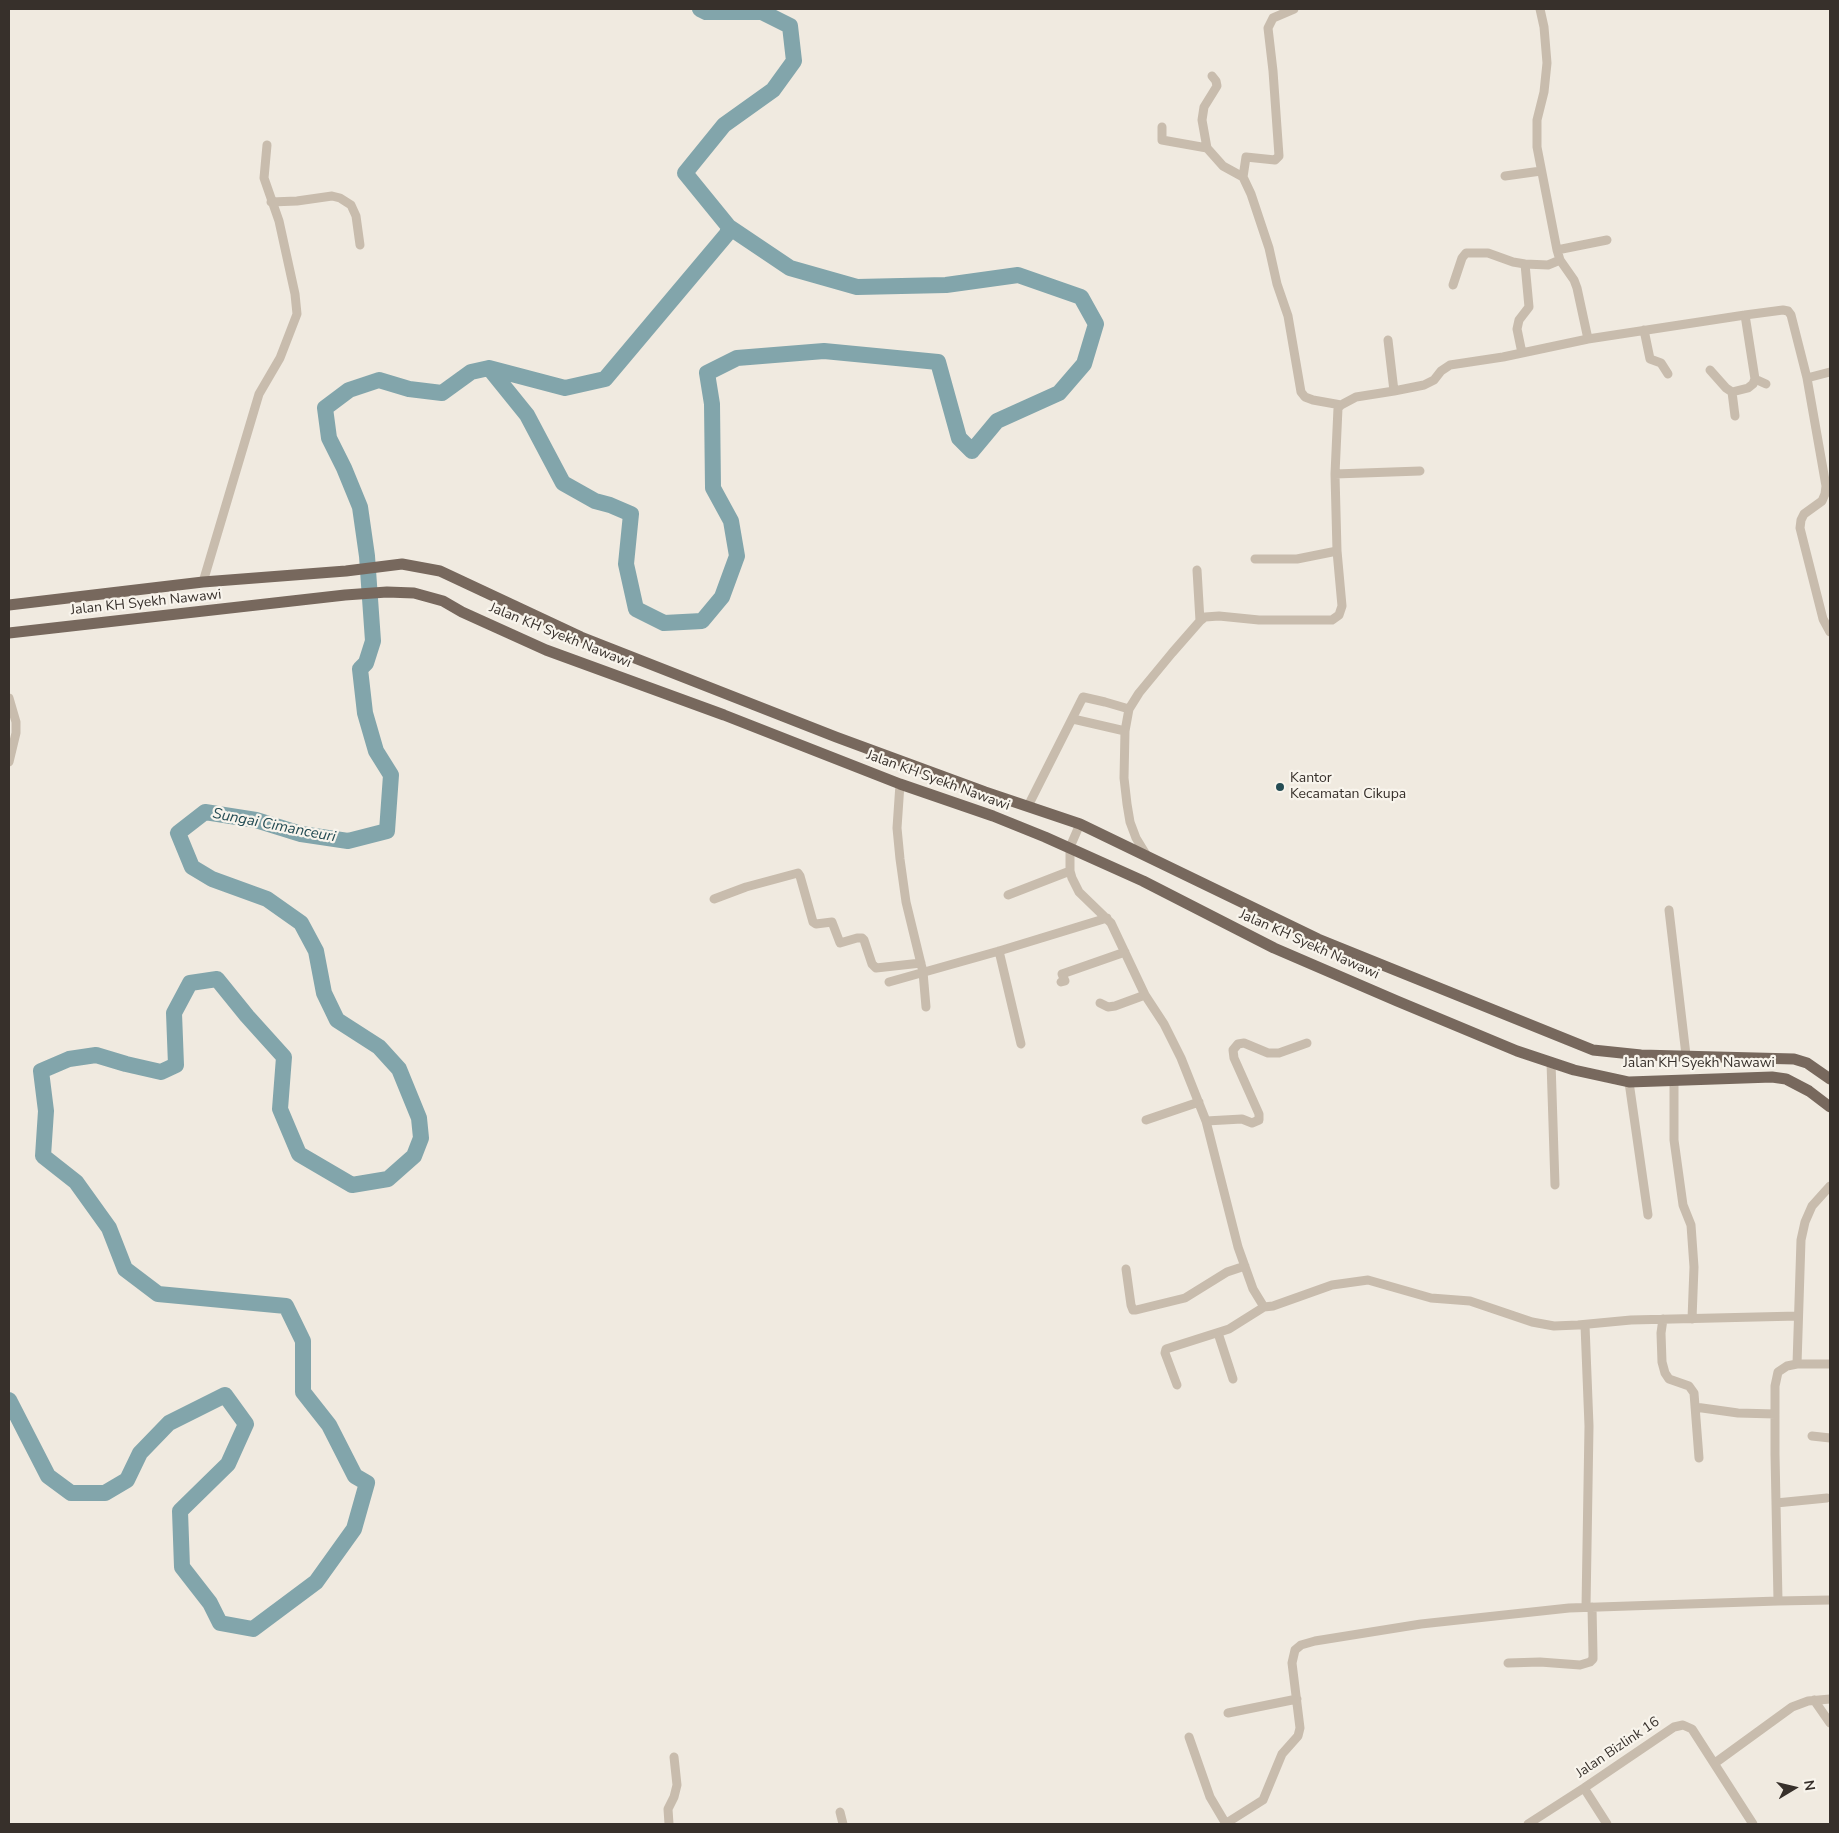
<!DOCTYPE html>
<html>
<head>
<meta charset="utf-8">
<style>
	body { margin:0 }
	#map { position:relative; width:1839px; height:1833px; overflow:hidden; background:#f0eae0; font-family:"Nunito Sans",sans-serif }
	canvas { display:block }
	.frame { position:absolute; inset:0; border:10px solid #37302b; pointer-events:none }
	.north { position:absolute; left:1769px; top:1763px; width:50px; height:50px; -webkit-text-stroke:4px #f8f4ec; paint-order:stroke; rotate:81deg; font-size:14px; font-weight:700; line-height:20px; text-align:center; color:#37302b }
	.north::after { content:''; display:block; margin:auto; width:18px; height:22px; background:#37302b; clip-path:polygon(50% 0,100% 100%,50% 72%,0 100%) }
</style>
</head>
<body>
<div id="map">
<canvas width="1839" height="1833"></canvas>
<div class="frame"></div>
<div class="north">N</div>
</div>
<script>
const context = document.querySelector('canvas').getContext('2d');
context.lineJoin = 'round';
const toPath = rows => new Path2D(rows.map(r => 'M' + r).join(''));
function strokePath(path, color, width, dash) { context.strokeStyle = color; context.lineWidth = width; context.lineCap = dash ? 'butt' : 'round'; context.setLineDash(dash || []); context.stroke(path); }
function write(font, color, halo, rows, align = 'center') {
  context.font = font + ' "Nunito Sans",sans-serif'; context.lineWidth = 4.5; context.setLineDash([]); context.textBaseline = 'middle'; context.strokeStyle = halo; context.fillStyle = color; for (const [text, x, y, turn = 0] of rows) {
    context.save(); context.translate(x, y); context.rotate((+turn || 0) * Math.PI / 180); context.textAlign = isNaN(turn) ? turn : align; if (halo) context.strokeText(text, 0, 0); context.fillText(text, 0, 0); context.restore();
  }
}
strokePath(toPath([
	[489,368,565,388,605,379,727,234,729,227],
	[9,1400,48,1476,71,1493,105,1493,127,1480,140,1453,169,1423,225,1395,246,1424,228,1464,180,1511,182,1567,210,1603,220,1623,253,1629,316,1582,354,1529,367,1483,355,1476,329,1425,303,1392,303,1341,286,1306,158,1294,125,1269,109,1228,76,1182,43,1156,46,1111,41,1071,69,1059,96,1055,126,1064,161,1072,176,1065,174,1013,190,983,217,979,247,1016,284,1057,280,1109,299,1154,352,1185,388,1179,414,1156,421,1138,419,1118,399,1069,379,1047,337,1020,324,993,316,951,301,923,267,899,212,879,192,867,178,833,205,812,256,820,301,834,348,841,387,831,391,775,376,751,365,713,360,669,366,663,373,641,367,556,360,507,344,468,329,438,325,408,349,390,379,380,409,389,442,393,471,372,489,368,527,415,563,483,595,501,610,505,631,514,626,564,636,609,664,623,702,621,722,597,737,556,731,521,713,488,712,404,707,373,737,358,824,351,938,362,959,438,972,451,997,421,1059,393,1084,364,1096,324,1081,297,1018,275,946,285,857,287,790,268,729,227,685,173,724,125,773,90,794,61,790,26,762,12,706,12,700,9]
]), '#82a5ab', 16);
strokePath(toPath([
	[1212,76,1216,81,1217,86,1204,107,1202,120,1207,148,1223,166,1243,177,1251,194,1269,248,1277,284,1288,316,1301,392,1305,397,1313,400,1341,405],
	[1162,127,1162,140,1207,148],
	[1505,176,1541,171],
	[1243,177,1246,157,1275,160,1279,156,1273,71,1268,28,1273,18,1294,9],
	[271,202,297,201,332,196,340,198,351,205,356,216,360,245],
	[1557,250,1607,240],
	[1453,285,1462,258,1466,253,1488,253,1513,262,1525,264,1548,265,1560,260],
	[1745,315,1755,379],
	[1644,330,1650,359,1661,363,1668,374],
	[1588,339,1745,315,1783,310,1788,311,1791,315,1807,378,1826,486,1825,494,1822,501,1804,514,1801,520,1800,528,1823,619,1830,632],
	[1388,340,1394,391],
	[1522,353,1517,329,1519,320,1529,307,1525,264],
	[1710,370,1726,388,1732,392,1748,388,1753,384,1755,379,1766,384],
	[1807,378,1830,372],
	[1732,392,1735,416],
	[1335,474,1420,471],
	[1255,559,1297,559,1337,551],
	[1197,570,1200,621],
	[203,582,259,394,280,358,297,314,295,294,279,221,264,178,267,145],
	[9,698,16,722,16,733,9,762],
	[1129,709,1125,731,1124,778,1127,804,1130,822,1136,838,1147,856],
	[1073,719,1125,731],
	[900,784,897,828,900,859,906,902,923,972,926,1007],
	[1028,806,1083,697,1105,702,1129,709,1139,693,1172,653,1200,621,1205,617,1219,616,1259,620,1332,620,1339,615,1342,606,1337,551,1335,474,1338,408,1341,405,1356,397,1394,391,1424,385,1434,380,1441,371,1450,365,1503,357,1588,339,1577,288,1574,280,1560,260,1557,250,1537,147,1537,120,1544,92,1547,63,1544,27,1540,9],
	[1080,824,1070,847,1070,871,1072,878,1079,892,1111,923,1145,995,1164,1024,1181,1058,1206,1121,1238,1247,1253,1289,1264,1307,1229,1329,1166,1349,1165,1353,1177,1385],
	[1008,895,1070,871],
	[714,899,746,887,798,873,800,876,813,922,816,924,832,922,840,943,857,938,862,938,864,940,872,964,876,968,921,963],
	[1669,910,1686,1055],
	[999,951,1021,1044],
	[889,982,999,951,1107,918],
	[1061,982,1065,981,1062,974,1125,952],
	[1100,1003,1108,1007,1115,1006,1145,995],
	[1551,1062,1555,1185],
	[1674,1081,1674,1140,1683,1205,1691,1225,1694,1267,1692,1319],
	[1629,1082,1648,1215],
	[1146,1120,1199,1102],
	[1206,1121,1242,1119,1252,1123,1259,1120,1259,1114,1234,1058,1233,1050,1238,1044,1244,1043,1268,1053,1279,1053,1307,1043],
	[1126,1269,1131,1305,1133,1310,1136,1310,1185,1298,1227,1272,1245,1266],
	[1264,1307,1273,1306,1332,1285,1368,1280,1431,1298,1470,1301,1532,1322,1554,1326,1578,1325,1631,1320,1798,1316],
	[1663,1319,1661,1333,1662,1362,1665,1373,1669,1379,1689,1386,1694,1393,1699,1458],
	[1585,1325,1589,1426,1586,1607],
	[1218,1333,1233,1379],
	[1797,1364,1801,1240,1805,1222,1812,1206,1830,1186],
	[1695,1407,1738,1413,1775,1414],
	[1812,1436,1830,1438],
	[1776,1503,1827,1498],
	[1778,1601,1830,1600],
	[1508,1663,1540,1662,1580,1665,1590,1662,1593,1659,1593,1654,1592,1607],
	[1814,1700,1830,1723],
	[1228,1713,1297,1699],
	[1189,1737,1210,1797,1226,1824],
	[1715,1763,1792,1707,1808,1701,1830,1699],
	[1584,1788,1607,1824],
	[840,1812,843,1824],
	[669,1824,668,1809,674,1797,677,1785,674,1757],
	[1225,1824,1263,1800,1282,1754,1298,1736,1300,1728,1292,1663,1295,1650,1301,1645,1315,1641,1421,1624,1569,1608,1778,1601,1775,1454,1775,1386,1778,1372,1787,1366,1797,1364,1830,1364],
	[1528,1824,1584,1788,1674,1727,1683,1725,1692,1729,1753,1824]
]), '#c8bcad', 9);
strokePath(toPath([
	[9,605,203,582,346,571,402,564,440,571,581,637,836,737,985,792,1080,824,1318,939,1593,1050,1641,1055,1794,1059,1807,1063,1830,1079],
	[9,633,345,595,387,592,414,593,443,601,462,612,546,650,724,715,900,784,993,816,1045,837,1143,881,1274,948,1397,1001,1517,1051,1574,1070,1629,1082,1772,1077,1786,1079,1809,1091,1830,1107]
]), '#77685d', 11);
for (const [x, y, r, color] of [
	[1280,787,5,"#244c54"]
]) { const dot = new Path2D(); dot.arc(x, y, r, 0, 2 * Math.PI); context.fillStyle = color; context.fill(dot); strokePath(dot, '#f8f4ec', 2); }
write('14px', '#37302b', '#f8f4ec', [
	["Jalan KH Syekh Nawawi",146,603,-6],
	["Jalan KH Syekh Nawawi",560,636,22],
	["Jalan KH Syekh Nawawi",938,781,20],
	["Jalan KH Syekh Nawawi",1309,945,24],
	["Jalan KH Syekh Nawawi",1699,1064],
	["Jalan Bizlink 16",1618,1748,-34]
]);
write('14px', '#37302b', '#f8f4ec', [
	["Kantor",1290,779],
	["Kecamatan Cikupa",1290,795]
], 'left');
write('italic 15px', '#244c54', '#f8f4ec', [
	["Sungai Cimanceuri",274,826,11]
]);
</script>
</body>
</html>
